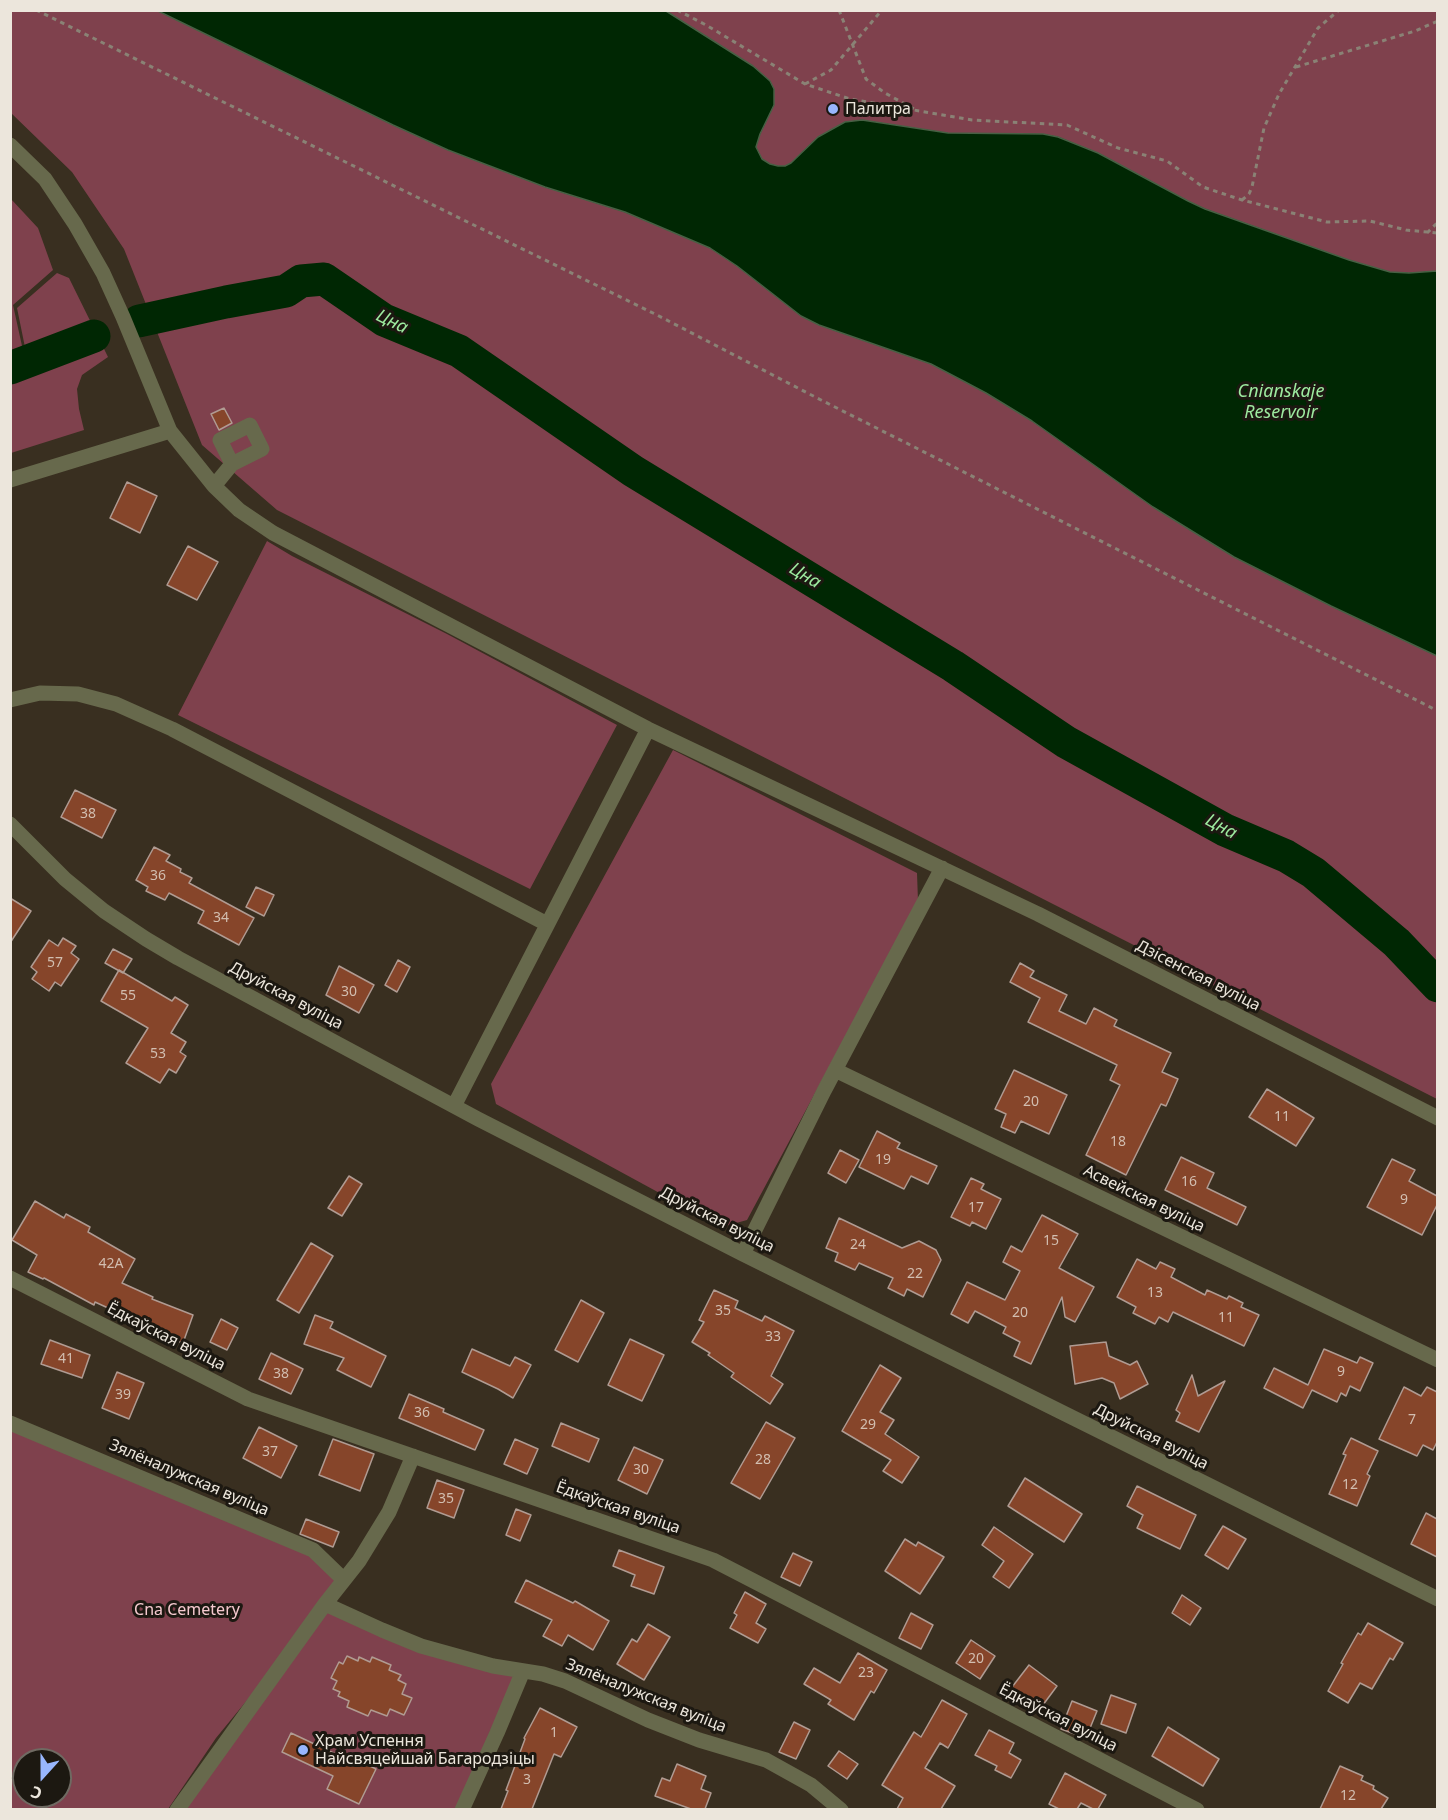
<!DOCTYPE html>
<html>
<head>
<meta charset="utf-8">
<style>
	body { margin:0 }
	#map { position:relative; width:1448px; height:1820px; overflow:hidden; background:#392f20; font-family:"Noto Sans",sans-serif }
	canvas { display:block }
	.frame { position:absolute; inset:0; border:12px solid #ece6dc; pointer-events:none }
	.north { position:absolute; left:12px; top:1748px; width:60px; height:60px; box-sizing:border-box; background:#1c1811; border:2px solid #6f6a62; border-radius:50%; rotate:201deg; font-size:16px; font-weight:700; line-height:24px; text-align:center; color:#ece6dc }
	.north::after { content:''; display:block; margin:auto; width:21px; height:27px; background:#98b6fd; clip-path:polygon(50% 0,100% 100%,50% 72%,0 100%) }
</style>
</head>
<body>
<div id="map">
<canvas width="1448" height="1820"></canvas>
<div class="frame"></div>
<div class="north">С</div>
</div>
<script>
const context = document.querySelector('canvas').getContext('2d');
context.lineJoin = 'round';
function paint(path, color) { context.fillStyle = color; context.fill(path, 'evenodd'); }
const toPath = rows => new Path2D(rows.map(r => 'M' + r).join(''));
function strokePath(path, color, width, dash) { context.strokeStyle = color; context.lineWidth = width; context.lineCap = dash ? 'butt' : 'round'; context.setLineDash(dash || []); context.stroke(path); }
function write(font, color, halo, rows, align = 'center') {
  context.font = font + ' "Noto Sans",sans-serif'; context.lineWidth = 6; context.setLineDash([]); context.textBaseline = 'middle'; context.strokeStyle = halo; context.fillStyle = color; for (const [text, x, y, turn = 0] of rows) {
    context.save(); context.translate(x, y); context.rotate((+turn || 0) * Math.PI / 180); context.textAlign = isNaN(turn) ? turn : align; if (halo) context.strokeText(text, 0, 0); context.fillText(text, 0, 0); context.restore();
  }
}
paint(toPath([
	[10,11,158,11,393,125,448,150,545,187,624,212,684,236,710,248,737,266,801,316,819,325,931,364,987,393,1032,421,1153,507,1234,557,1331,606,1437,656,1437,1099,277,510,202,445,124,249,72,172,11,113],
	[666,11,1437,11,1437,271,1409,273,1390,272,1349,260,1206,209,1188,201,1098,153,1059,137,1043,134,948,133,862,120,832,129,818,137,791,163,785,166,778,166,770,164,762,159,756,147,760,134,774,105,774,89,770,81,753,66],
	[11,199,38,228,53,270,13,305,24,355,11,359],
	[57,273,69,278,108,357,82,375,77,389,79,409,84,430,11,453,11,374,29,367,17,308],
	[267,541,292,556,447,634,617,725,530,889,178,715],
	[673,750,917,873,918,901,747,1220,722,1227,496,1104,491,1084],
	[10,1423,313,1550,344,1580,325,1604,382,1630,523,1671,462,1809,177,1809,317,1615,216,1738,168,1809,11,1809],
	[24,1760,60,1760,60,1796,24,1796]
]), '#7f414d');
const water = toPath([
	[158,11,666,11,753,66,770,81,774,89,774,105,760,134,756,147,762,159,770,164,778,166,785,166,791,163,818,137,845,122,862,120,948,133,1043,134,1058,137,1098,153,1188,201,1205,209,1349,260,1390,272,1409,273,1437,271,1437,656,1331,606,1234,557,1153,507,1032,421,986,393,931,364,819,325,801,316,737,266,710,248,625,212,545,187,448,150,393,125,158,11]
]);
paint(water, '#002703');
strokePath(water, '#476044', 1.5);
strokePath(toPath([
	[139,321,226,302,286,291,301,281,324,279,384,320,459,351,633,471,953,666,1066,742,1225,830,1286,856,1314,873,1396,942,1438,986],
	[10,368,94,336]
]), '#002703', 33);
const building = toPath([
	[224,408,232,423,219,430,211,414,224,408],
	[127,482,157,496,140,533,110,518,127,482],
	[188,546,218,562,197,600,167,585,188,546],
	[75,790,116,810,102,838,61,817,75,790],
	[154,847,170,855,166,861,181,869,180,872,192,878,189,883,254,918,239,945,198,923,204,911,169,893,165,900,146,891,148,887,136,880,154,847],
	[256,887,274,895,264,916,246,907,256,887],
	[10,898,31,911,10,943,10,898],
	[63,938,76,946,71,953,79,959,61,986,55,982,49,991,32,979,37,972,31,967,49,940,58,946,63,938],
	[113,949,132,959,123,973,105,963,113,949],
	[398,960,410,967,397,992,385,985,398,960],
	[1020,963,1034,971,1030,977,1067,995,1059,1011,1086,1024,1094,1008,1117,1020,1114,1026,1171,1053,1162,1072,1178,1079,1166,1106,1161,1104,1126,1175,1086,1155,1120,1085,1110,1080,1117,1065,1028,1022,1040,998,1010,982,1020,963],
	[339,966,374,985,359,1013,326,995,339,966],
	[119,970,172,1001,175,997,188,1005,171,1033,186,1042,180,1052,186,1056,176,1073,169,1069,160,1083,126,1063,148,1028,101,1001,119,970],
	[1014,1070,1067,1095,1049,1134,1021,1121,1015,1133,1001,1127,1006,1114,995,1109,1014,1070],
	[1267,1089,1314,1118,1296,1146,1249,1117,1267,1089],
	[877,1131,900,1143,897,1148,937,1166,928,1184,911,1176,904,1189,859,1167,877,1131],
	[840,1150,859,1160,846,1183,828,1173,840,1150],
	[1181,1157,1214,1173,1207,1188,1246,1207,1237,1225,1165,1190,1181,1157],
	[1392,1159,1415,1170,1409,1181,1437,1196,1437,1205,1422,1235,1367,1207,1392,1159],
	[349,1176,362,1184,342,1216,328,1208,349,1176],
	[971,1178,984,1184,981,1189,1001,1199,986,1229,972,1222,970,1226,951,1217,971,1178],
	[35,1201,64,1218,66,1214,90,1227,88,1232,135,1259,122,1283,153,1297,152,1299,193,1315,183,1343,155,1333,156,1330,95,1302,94,1305,44,1278,43,1279,28,1272,37,1255,12,1240,35,1201],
	[1042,1215,1078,1234,1059,1268,1094,1287,1075,1322,1065,1317,1062,1297,1031,1364,1014,1356,1020,1342,1003,1333,1006,1327,975,1311,968,1323,951,1314,967,1282,1005,1300,1020,1271,1003,1262,1011,1246,1022,1252,1042,1215],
	[839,1218,902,1248,919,1241,936,1250,941,1260,923,1297,907,1289,904,1296,888,1288,893,1278,859,1263,855,1270,835,1261,838,1253,826,1248,839,1218],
	[311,1243,333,1256,299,1313,277,1300,311,1243],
	[1137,1259,1156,1269,1160,1262,1175,1269,1171,1277,1205,1295,1207,1290,1227,1299,1229,1296,1243,1303,1241,1307,1259,1315,1244,1346,1173,1312,1168,1322,1159,1317,1155,1324,1133,1313,1136,1307,1117,1297,1137,1259],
	[714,1290,738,1301,735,1308,762,1321,765,1316,794,1331,771,1376,783,1384,770,1404,731,1377,734,1373,708,1355,710,1353,692,1342,704,1322,699,1320,714,1290],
	[581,1300,604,1313,578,1362,555,1350,581,1300],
	[315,1315,333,1322,330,1328,386,1356,371,1387,337,1370,344,1358,304,1344,315,1315],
	[221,1319,238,1328,227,1350,210,1342,221,1319],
	[630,1339,664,1355,642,1401,608,1385,630,1339],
	[50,1340,90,1355,82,1378,41,1364,50,1340],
	[1106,1342,1109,1356,1130,1365,1137,1361,1148,1384,1120,1399,1114,1383,1102,1378,1075,1384,1070,1346,1106,1342],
	[472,1349,510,1366,515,1357,531,1365,513,1398,498,1389,462,1372,472,1349],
	[1324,1349,1357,1363,1360,1357,1373,1363,1360,1391,1350,1386,1346,1396,1341,1393,1337,1402,1312,1390,1303,1408,1264,1388,1274,1368,1308,1385,1324,1349],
	[271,1353,303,1369,291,1394,259,1379,271,1353],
	[880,1365,901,1378,880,1412,894,1420,885,1434,919,1457,902,1483,883,1471,891,1460,842,1431,880,1365],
	[117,1372,144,1383,129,1419,102,1408,117,1372],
	[1192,1375,1198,1396,1225,1381,1199,1432,1176,1421,1180,1413,1176,1410,1192,1375],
	[1404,1387,1421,1396,1427,1387,1437,1392,1437,1442,1433,1450,1423,1445,1417,1456,1379,1439,1404,1387],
	[409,1394,444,1409,443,1412,484,1430,475,1450,399,1418,409,1394],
	[766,1422,795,1438,760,1499,731,1483,766,1422],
	[561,1423,599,1439,589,1462,552,1446,561,1423],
	[259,1427,297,1446,281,1478,243,1458,259,1427],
	[1351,1438,1378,1451,1367,1474,1370,1476,1357,1506,1329,1494,1346,1455,1343,1454,1351,1438],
	[333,1439,374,1454,360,1491,319,1475,333,1439],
	[515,1439,538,1449,527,1474,504,1464,515,1439],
	[634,1447,663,1460,647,1494,618,1480,634,1447],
	[1025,1478,1082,1514,1064,1542,1008,1506,1025,1478],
	[437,1480,464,1490,454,1518,427,1508,437,1480],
	[1137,1486,1196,1515,1180,1549,1137,1528,1143,1515,1127,1506,1137,1486],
	[516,1509,531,1515,520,1541,506,1535,516,1509],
	[1426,1513,1437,1519,1437,1557,1411,1544,1426,1513],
	[306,1519,339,1532,333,1547,300,1534,306,1519],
	[1223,1526,1246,1539,1228,1569,1205,1555,1223,1526],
	[994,1527,1033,1554,1009,1588,993,1577,1004,1561,982,1545,994,1527],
	[905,1539,916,1546,918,1542,944,1557,920,1594,885,1571,905,1539],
	[619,1550,664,1567,654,1594,631,1586,635,1575,613,1566,619,1550],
	[793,1553,812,1562,800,1586,781,1577,793,1553],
	[526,1580,573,1603,575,1601,609,1621,593,1650,568,1635,562,1646,543,1636,552,1620,515,1602,526,1580],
	[745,1592,766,1604,756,1623,766,1629,758,1643,730,1628,737,1615,734,1613,745,1592],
	[1182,1595,1201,1608,1190,1625,1172,1613,1182,1595],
	[911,1613,933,1625,921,1649,899,1638,911,1613],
	[1368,1623,1403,1643,1393,1660,1390,1658,1372,1689,1360,1683,1348,1703,1328,1691,1343,1664,1341,1663,1358,1633,1361,1635,1368,1623],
	[648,1624,670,1637,644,1680,617,1664,632,1639,637,1642,648,1624],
	[971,1640,995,1656,980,1679,956,1663,971,1640],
	[858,1653,887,1670,874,1693,871,1691,854,1720,828,1704,831,1700,804,1684,814,1668,840,1683,858,1653],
	[347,1656,358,1661,359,1657,370,1662,372,1657,391,1665,389,1670,401,1675,398,1680,406,1684,402,1694,412,1698,404,1715,390,1709,387,1716,371,1710,368,1716,347,1707,349,1701,338,1696,340,1692,333,1689,337,1681,331,1678,339,1662,343,1664,347,1656],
	[1029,1665,1057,1686,1037,1713,1009,1691,1029,1665],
	[1111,1695,1136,1704,1126,1733,1101,1724,1111,1695],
	[942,1700,967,1714,948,1748,940,1743,925,1768,955,1786,941,1809,897,1809,903,1798,882,1785,914,1732,921,1737,942,1700],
	[1072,1701,1097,1711,1086,1738,1061,1729,1072,1701],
	[540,1708,577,1727,561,1757,554,1754,532,1809,501,1809,508,1791,506,1790,525,1739,524,1738,540,1708],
	[794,1722,810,1730,796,1759,779,1752,794,1722],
	[1168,1727,1219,1759,1203,1786,1152,1756,1168,1727],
	[989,1730,1014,1743,1009,1753,1021,1760,1011,1778,995,1770,997,1766,975,1755,989,1730],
	[291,1733,342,1757,344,1753,376,1769,359,1804,327,1789,333,1776,282,1752,291,1733],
	[839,1751,858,1764,847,1779,828,1766,839,1751],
	[677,1764,706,1776,701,1789,711,1793,705,1809,691,1809,655,1796,662,1778,670,1781,677,1764],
	[1340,1766,1363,1776,1361,1780,1374,1786,1373,1789,1388,1798,1381,1809,1320,1809,1340,1766],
	[1065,1773,1106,1795,1098,1809,1093,1809,1081,1803,1077,1809,1059,1809,1049,1804,1065,1773]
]);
paint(building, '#86452a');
strokePath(building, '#b09b92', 1.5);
strokePath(toPath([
	[36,10,657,315,821,400,1438,711],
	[677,10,706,25,805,84,850,99,972,120,1067,125,1118,148,1167,161,1203,187,1242,200,1327,222,1370,221,1406,230,1438,233],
	[839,10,866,79,885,93,914,109],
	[1296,67,1415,31,1438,21],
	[805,84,831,70,882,10],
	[1242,200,1249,194,1252,187,1264,128,1279,94,1318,28,1339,10],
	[1427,233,1438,222]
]), '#8a8275', 3, [4.5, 4.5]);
strokePath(toPath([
	[10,145,45,179,75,224,103,273,123,317,170,431,214,486,239,510,273,533,648,729,1038,914,1438,1118],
	[10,480,170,431],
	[214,486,232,464,262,449,250,425,220,440,232,464],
	[10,700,40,693,78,694,116,704,172,729,547,924],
	[10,824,65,879,104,911,146,939,178,958,478,1119,743,1254,1438,1599],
	[835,1070,1438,1360],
	[454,1106,648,729],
	[743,1254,824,1091,942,868],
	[10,1278,248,1399,713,1560,1197,1810],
	[10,1423,313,1550,344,1580],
	[325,1604,382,1630,421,1646,493,1666,543,1674,565,1681,648,1720,699,1740,766,1760,811,1785,841,1810],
	[177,1810,325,1604,359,1561,389,1512,413,1456],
	[462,1810,497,1733,523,1671]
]), '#67694c', 15);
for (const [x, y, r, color] of [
	[833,109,6,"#98b6fd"],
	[303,1750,6,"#98b6fd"]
]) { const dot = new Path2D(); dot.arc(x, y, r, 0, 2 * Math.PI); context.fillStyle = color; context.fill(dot); strokePath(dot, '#1c1811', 2); }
write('14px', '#d2beb0', null, [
	["38",88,814],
	["36",158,876],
	["34",221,918],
	["57",55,963],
	["30",349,992],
	["55",128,996],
	["53",158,1054],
	["20",1031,1102],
	["11",1282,1117],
	["18",1118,1142],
	["19",883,1160],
	["16",1189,1182],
	["9",1404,1200],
	["17",976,1208],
	["15",1051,1241],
	["24",858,1245],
	["42А",111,1264],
	["22",915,1274],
	["13",1155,1293],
	["35",723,1311],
	["20",1020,1313],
	["11",1226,1318],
	["33",773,1337],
	["41",66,1359],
	["9",1341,1372],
	["38",281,1374],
	["39",123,1395],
	["36",422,1413],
	["7",1412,1420],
	["29",868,1425],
	["37",270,1452],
	["28",763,1460],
	["30",641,1470],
	["12",1350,1485],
	["35",446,1499],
	["20",976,1659],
	["23",866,1673],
	["1",554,1733],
	["3",527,1780],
	["12",1348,1796]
]);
write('16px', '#ece6dc', '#1c1811', [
	["Палитра",845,109],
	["Храм Успення",315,1741],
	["Найсвяцейшай Багародзіцы",315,1759]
], 'left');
write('16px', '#ece6dc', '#1c1811', [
	["Дзісенская вуліца",1198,976,27],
	["Друйская вуліца",286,996,28],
	["Асвейская вуліца",1144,1199,26],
	["Друйская вуліца",717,1220,27],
	["Ёдкаўская вуліца",166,1337,27],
	["Друйская вуліца",1151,1437,27],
	["Зялёналужская вуліца",189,1478,23],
	["Ёдкаўская вуліца",618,1508,19],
	["Зялёналужская вуліца",646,1696,22],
	["Ёдкаўская вуліца",1058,1718,27]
]);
write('16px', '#f6c9cf', '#1c1811', [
	["Cna Cemetery",187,1610]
]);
write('italic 18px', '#9dea9f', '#1c1811', [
	["Цна",392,322,26],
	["Cnianskaje",1281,392],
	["Reservoir",1281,413],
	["Цна",805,576,31],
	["Цна",1221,827,28]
]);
</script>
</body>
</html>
